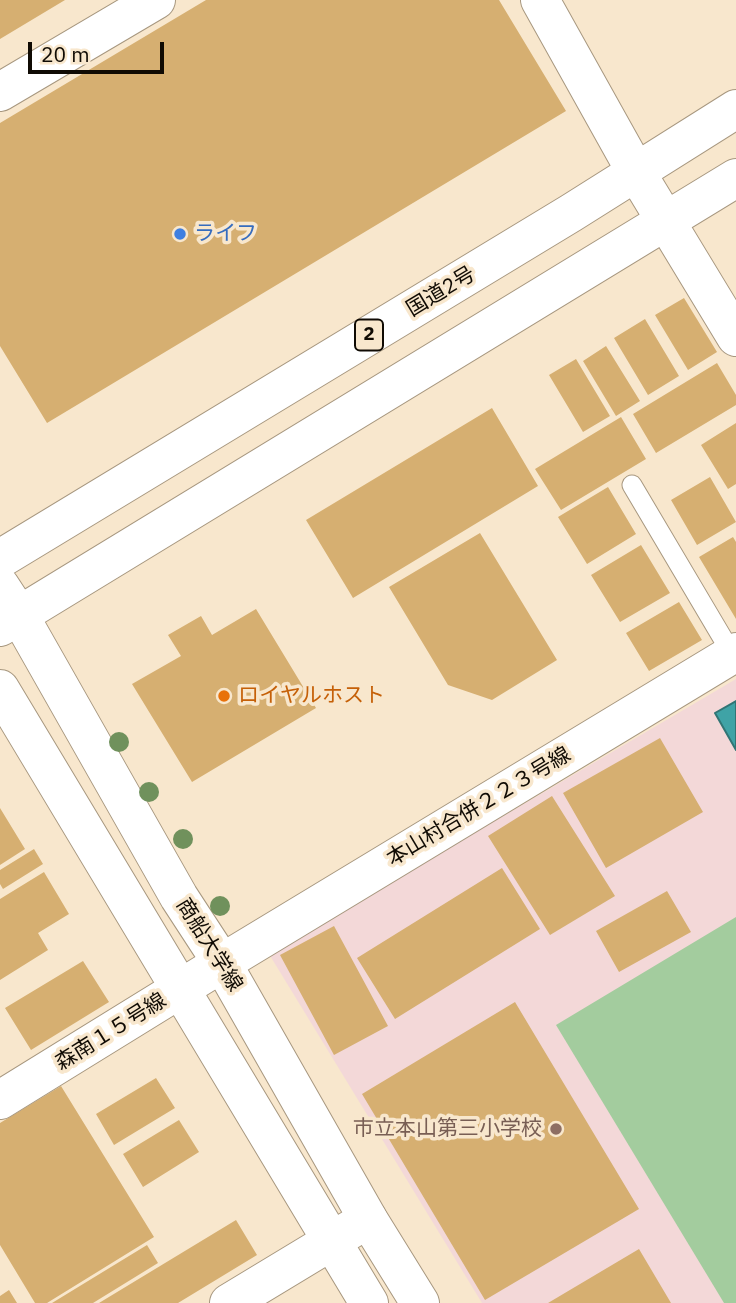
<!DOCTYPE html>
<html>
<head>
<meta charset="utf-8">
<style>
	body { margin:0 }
	#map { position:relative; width:736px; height:1303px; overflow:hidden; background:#f8e7cd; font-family:"IBM Plex Sans",sans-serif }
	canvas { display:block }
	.scale { position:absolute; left:28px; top:42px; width:136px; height:32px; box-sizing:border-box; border:4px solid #100b04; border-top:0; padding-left:9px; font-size:21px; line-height:24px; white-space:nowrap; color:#100b04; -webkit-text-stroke:5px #f8e7cd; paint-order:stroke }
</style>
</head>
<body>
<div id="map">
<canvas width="736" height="1303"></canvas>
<div class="scale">20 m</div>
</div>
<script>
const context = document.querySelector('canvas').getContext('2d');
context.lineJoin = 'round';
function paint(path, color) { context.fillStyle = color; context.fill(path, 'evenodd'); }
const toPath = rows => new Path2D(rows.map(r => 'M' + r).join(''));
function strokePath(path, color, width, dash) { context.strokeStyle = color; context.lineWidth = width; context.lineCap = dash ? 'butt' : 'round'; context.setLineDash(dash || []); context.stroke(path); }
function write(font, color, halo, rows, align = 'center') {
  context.font = font + ' "IBM Plex Sans","Noto Sans JP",sans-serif'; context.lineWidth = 7; context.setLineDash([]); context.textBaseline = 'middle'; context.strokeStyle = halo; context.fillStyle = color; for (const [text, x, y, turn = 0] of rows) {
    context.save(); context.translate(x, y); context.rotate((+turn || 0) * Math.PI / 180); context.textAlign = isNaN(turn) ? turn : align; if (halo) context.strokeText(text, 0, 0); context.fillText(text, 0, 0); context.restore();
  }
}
paint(toPath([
	[736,679,736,1303,482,1303,269,954]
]), '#f3d8d8');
paint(toPath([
	[736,917,736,1303,724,1303,556,1025]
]), '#a3cc9e');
const water = toPath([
	[736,701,736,750,715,713,736,701]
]);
paint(water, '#3fa3a6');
strokePath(water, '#317575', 2);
paint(toPath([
	[0,0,65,0,0,39],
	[206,0,499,0,566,111,47,423,0,346,0,123],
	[684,298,717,352,688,370,655,315],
	[645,319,679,376,648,395,614,338],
	[606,346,640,401,616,416,583,361],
	[576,359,610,416,583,432,549,375],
	[717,363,736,395,736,405,656,453,633,414],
	[492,408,538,486,353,598,306,520],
	[621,417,646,459,561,510,535,469],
	[736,423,736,484,728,489,701,445],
	[710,477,736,522,697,545,671,500],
	[608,487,636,534,587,564,558,517],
	[480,533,557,660,492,700,448,685,389,587],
	[733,537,736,542,736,619,699,557],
	[641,545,670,593,620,622,591,575],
	[679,602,702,640,649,671,626,633],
	[256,609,316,708,192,782,132,684,181,656,168,635,201,616,212,635],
	[660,738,703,812,606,868,563,793],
	[552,796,615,896,550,935,488,836],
	[0,808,25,849,0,865],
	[34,849,43,864,3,889,0,884,0,870],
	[502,868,540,929,395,1019,357,958],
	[44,872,69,914,38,933,48,950,0,980,0,899],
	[667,891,691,932,619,972,596,931],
	[334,926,388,1026,334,1055,280,955],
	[83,961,109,1002,31,1050,5,1008],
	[515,1002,639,1209,485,1300,362,1094],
	[156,1078,175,1108,114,1145,96,1114],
	[61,1086,154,1237,47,1303,35,1303,0,1245,0,1123],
	[179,1120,199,1152,143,1187,123,1154],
	[236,1220,257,1255,178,1303,99,1303],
	[147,1245,158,1263,93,1303,52,1303],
	[639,1249,671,1303,548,1303],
	[9,1290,17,1303,0,1303,0,1296]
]), '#d6af71');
const lane = toPath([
	[632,485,732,654]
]);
const street = toPath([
	[540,0,636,172,736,337],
	[0,92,156,0],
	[0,1100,222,963,736,652],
	[229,1303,368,1219]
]);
const secondary = toPath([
	[0,586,19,615,179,897,222,963,368,1219,420,1303],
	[0,689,369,1303]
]);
const highway = toPath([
	[0,559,571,213,736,109],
	[0,627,736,178]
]);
strokePath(lane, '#a7977f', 21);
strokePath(street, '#a7977f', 40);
strokePath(secondary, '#a7977f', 40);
strokePath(highway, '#a7977f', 40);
strokePath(lane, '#fff', 19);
strokePath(street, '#fff', 38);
strokePath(secondary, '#fff', 38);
strokePath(highway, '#fff', 38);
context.fillStyle = '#70915c';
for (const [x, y] of [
	[119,742],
	[149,792],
	[183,839],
	[220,906]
]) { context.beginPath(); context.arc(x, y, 10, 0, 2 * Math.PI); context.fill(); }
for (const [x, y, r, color] of [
	[180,234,7,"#3f7fe0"],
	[224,696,7,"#e8710a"],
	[556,1129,7,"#8d6e63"]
]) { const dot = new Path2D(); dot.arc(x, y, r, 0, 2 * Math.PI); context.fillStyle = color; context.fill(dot); strokePath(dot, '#f8e7cd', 2.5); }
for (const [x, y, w] of [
	[369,335,28]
]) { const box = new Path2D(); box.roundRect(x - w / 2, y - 15.5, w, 31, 5); context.fillStyle = '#f8e7cd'; context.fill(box); strokePath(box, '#100b04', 2); }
write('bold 19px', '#100b04', null, [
	["2",369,335]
]);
write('21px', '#366cbe', '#f8e7cd', [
	["ライフ",194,234]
], 'left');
write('21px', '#100b04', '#f8e7cd', [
	["国道2号",441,292,-31],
	["本山村合併２２３号線",479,807,-31],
	["商船大学線",209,945,58],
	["森南１５号線",111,1032,-32]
]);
write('21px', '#c56008', '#f8e7cd', [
	["ロイヤルホスト",238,696]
], 'left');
write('21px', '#785e54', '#f8e7cd', [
	["市立本山第三小学校",542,1129]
], 'right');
</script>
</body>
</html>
